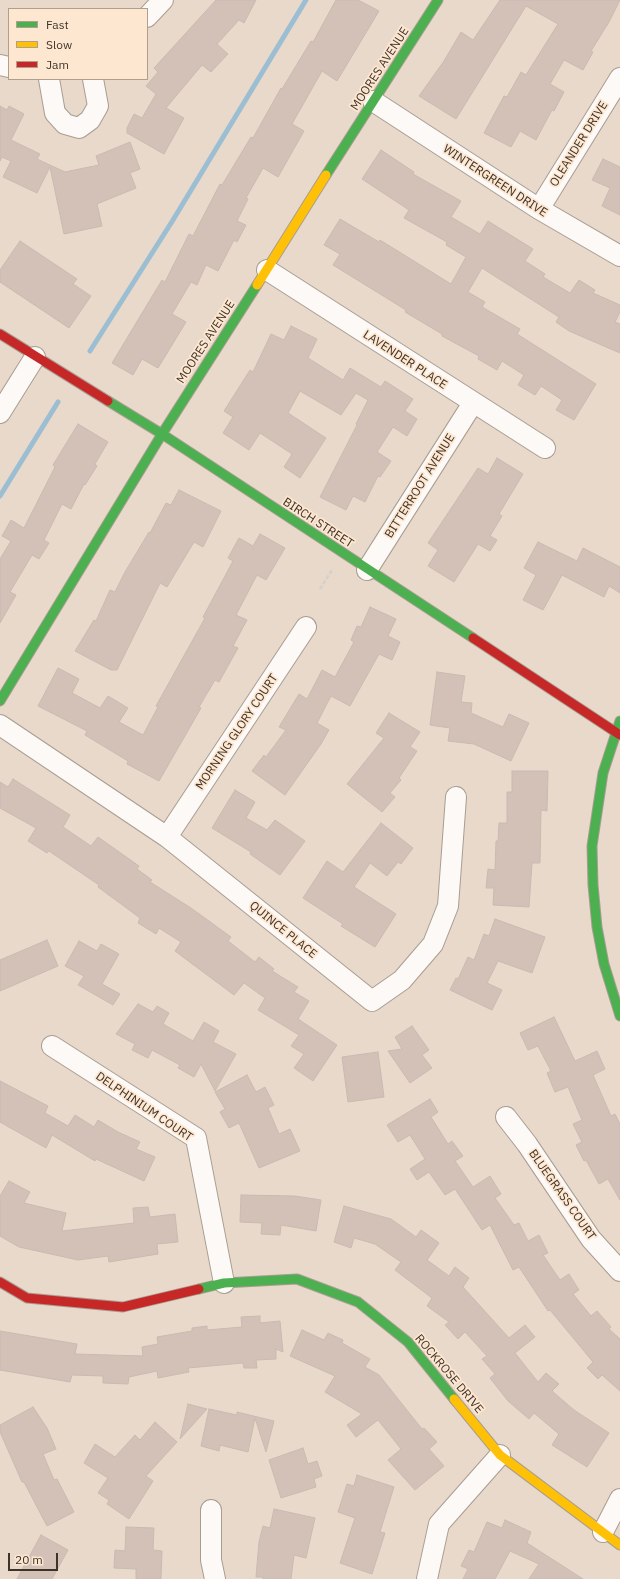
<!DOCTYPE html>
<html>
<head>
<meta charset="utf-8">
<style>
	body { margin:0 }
	#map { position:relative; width:620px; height:1579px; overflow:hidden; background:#e8d9ca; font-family:"IBM Plex Sans",sans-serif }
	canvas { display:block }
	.legend { position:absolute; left:8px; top:8px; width:140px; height:72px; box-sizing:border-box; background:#fee7d1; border:1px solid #b19f8d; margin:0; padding:5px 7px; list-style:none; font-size:12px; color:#3e3328 }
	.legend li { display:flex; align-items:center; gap:8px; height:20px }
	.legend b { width:20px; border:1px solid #b19f8d }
	.scale { position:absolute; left:8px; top:1553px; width:50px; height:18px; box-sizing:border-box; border:2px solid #3e3328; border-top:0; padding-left:5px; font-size:12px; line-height:14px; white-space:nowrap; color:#3e3328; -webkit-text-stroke:3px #fee7d1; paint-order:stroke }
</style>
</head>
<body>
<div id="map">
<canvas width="620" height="1579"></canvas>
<ul class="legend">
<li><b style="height:5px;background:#4caf50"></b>Fast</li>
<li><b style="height:5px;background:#ffc107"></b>Slow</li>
<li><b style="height:5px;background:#c62828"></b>Jam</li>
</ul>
<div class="scale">20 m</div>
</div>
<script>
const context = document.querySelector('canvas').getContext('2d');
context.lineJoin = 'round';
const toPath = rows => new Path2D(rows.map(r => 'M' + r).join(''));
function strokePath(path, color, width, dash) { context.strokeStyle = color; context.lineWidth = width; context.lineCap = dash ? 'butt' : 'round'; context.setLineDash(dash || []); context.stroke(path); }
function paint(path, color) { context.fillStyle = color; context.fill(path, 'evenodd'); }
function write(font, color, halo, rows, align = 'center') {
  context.font = font + ' "IBM Plex Sans",sans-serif'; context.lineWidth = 3.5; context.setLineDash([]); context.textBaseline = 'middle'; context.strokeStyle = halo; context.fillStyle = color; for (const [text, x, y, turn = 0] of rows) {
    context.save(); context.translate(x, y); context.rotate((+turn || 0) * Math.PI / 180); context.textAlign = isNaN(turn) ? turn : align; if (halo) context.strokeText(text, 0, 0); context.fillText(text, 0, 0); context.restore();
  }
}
strokePath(toPath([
	[90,351,173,220,306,0],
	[0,496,58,402]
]), '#9cbed2', 5);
const building = toPath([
	[216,0,256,0,244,23,239,20,217,44,228,54,211,72,202,65,166,108,184,118,164,154,127,133,127,128,134,114,142,118,156,94,146,86,158,72,154,68,216,0],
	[336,0,358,0,379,11,337,81,322,71,292,124,304,131,278,177,263,168,246,198,248,199,237,221,246,225,237,242,234,240,218,271,206,265,197,285,191,282,172,314,186,322,158,368,142,359,133,375,112,363,162,280,165,282,189,234,193,236,220,184,222,185,251,137,253,138,281,88,282,89,311,41,313,42,336,0],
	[500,0,620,0,609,22,591,51,593,52,583,70,564,60,550,84,564,92,554,111,552,110,536,140,520,131,511,147,484,133,504,96,507,97,521,72,526,75,558,24,526,6,456,119,419,96,444,61,461,32,473,40,500,0],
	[0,106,7,110,9,106,24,114,11,140,40,154,37,159,65,172,99,165,96,156,130,142,140,169,130,173,136,188,97,204,102,226,64,234,50,167,37,193,3,177,11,161,2,157,0,161,0,106],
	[381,150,414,172,413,174,461,201,451,217,480,234,488,221,533,249,525,261,545,274,543,277,570,293,579,280,595,290,593,293,620,305,620,312,615,322,620,324,620,353,569,331,556,322,559,317,482,268,468,292,485,302,482,307,520,329,517,334,596,384,574,420,556,410,562,400,541,386,535,395,518,385,524,375,502,361,497,370,478,359,479,356,442,336,442,334,405,312,406,310,333,265,340,254,324,245,340,219,379,242,380,240,451,284,466,257,446,245,447,242,404,218,409,210,362,179,381,150],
	[603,159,620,167,620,215,602,206,610,188,592,180,603,159],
	[20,241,77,279,73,284,91,296,69,328,0,282,0,270,20,241],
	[291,326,317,339,308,358,343,380,350,368,381,387,385,381,413,399,405,411,417,419,407,436,393,427,377,452,391,461,380,477,378,476,365,502,353,496,346,510,320,497,357,425,356,424,368,400,356,393,341,415,300,391,288,413,326,438,300,478,284,467,292,454,260,433,249,450,223,433,233,417,224,411,250,370,253,372,271,334,284,340,291,326],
	[78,424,108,442,95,464,97,466,85,485,84,484,71,509,62,504,44,540,49,543,39,559,32,555,10,592,16,595,0,623,0,559,11,541,2,536,11,520,24,528,55,467,53,465,78,424],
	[497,458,523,474,499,514,502,516,490,536,497,540,490,551,478,544,454,582,428,566,438,550,428,543,478,468,488,474,497,458],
	[179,490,221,511,203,547,194,542,167,587,160,583,117,670,111,670,75,651,94,620,96,621,110,590,115,592,125,572,149,532,150,533,166,503,171,505,179,490],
	[260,534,285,548,266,580,257,575,236,615,247,620,233,646,238,648,219,682,215,680,199,707,201,708,159,781,127,764,128,761,85,735,87,731,38,706,58,668,79,679,72,693,100,708,108,696,128,708,119,722,143,735,158,707,156,706,205,618,203,617,233,561,228,558,239,538,253,546,260,534],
	[538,542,577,561,583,548,620,567,620,593,609,586,604,597,562,575,543,610,523,600,536,575,524,568,538,542],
	[370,607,396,619,388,636,400,642,392,660,379,654,350,706,331,696,317,723,329,730,321,744,285,795,252,771,264,755,266,757,286,730,279,727,299,694,307,699,322,670,335,677,354,642,351,640,357,626,361,627,370,607],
	[437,672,465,676,461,702,472,703,471,713,503,727,509,714,529,723,511,761,474,744,448,741,450,728,430,725,437,672],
	[389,713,420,732,410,747,417,751,399,778,401,780,390,793,395,797,382,812,347,784,384,738,376,733,389,713],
	[512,771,548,771,547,811,541,810,540,863,532,863,529,907,493,905,494,888,486,888,488,869,495,870,496,841,498,841,499,823,507,823,507,792,512,792,512,771],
	[13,779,70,815,63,827,91,846,98,837,139,866,137,869,152,880,150,882,191,908,231,937,228,941,255,962,259,957,274,969,272,971,298,987,294,992,309,1001,298,1019,337,1045,313,1081,294,1068,304,1054,291,1046,299,1035,258,1010,265,998,244,983,234,995,175,951,181,942,159,928,156,934,138,923,140,918,98,887,99,885,49,851,47,853,28,841,36,828,0,808,0,782,8,787,13,779],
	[235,790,255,802,246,818,267,830,275,820,305,841,280,875,250,854,251,852,212,828,235,790],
	[381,823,413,848,401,864,398,862,387,876,370,863,354,887,396,914,375,947,341,926,343,924,303,898,327,861,343,872,381,823],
	[495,919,545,937,532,973,498,961,487,983,502,990,492,1010,450,990,456,978,458,979,468,957,474,960,484,934,489,936,495,919],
	[47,940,58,966,0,991,0,960,47,940],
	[79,941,97,951,101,944,119,954,102,984,120,994,113,1005,78,985,84,976,65,966,79,941],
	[138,1004,153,1012,157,1006,169,1013,163,1024,193,1041,204,1022,219,1031,213,1042,236,1054,215,1091,201,1064,194,1077,178,1068,180,1065,152,1050,148,1058,132,1050,135,1044,116,1034,138,1004],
	[554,1017,575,1061,597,1051,605,1069,593,1075,611,1116,615,1114,620,1124,620,1200,608,1179,599,1184,586,1160,584,1161,576,1145,582,1142,573,1124,582,1120,568,1087,555,1092,547,1073,551,1071,538,1046,528,1050,520,1033,554,1017],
	[412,1026,429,1050,422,1055,432,1068,410,1083,388,1051,402,1049,395,1037,412,1026],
	[378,1052,384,1097,348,1102,342,1057,378,1052],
	[247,1075,256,1092,265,1087,274,1105,268,1108,279,1134,290,1129,300,1151,259,1168,239,1123,229,1128,220,1112,225,1109,215,1092,247,1075],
	[0,1081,48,1106,45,1113,68,1126,75,1115,94,1127,98,1120,118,1132,140,1142,136,1149,155,1157,144,1181,96,1159,95,1161,52,1135,46,1148,0,1122,0,1081],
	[430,1099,438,1112,431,1117,448,1144,452,1141,463,1156,455,1161,473,1187,490,1176,501,1194,495,1198,514,1225,519,1223,528,1241,539,1235,548,1253,543,1255,560,1280,569,1274,579,1290,573,1294,591,1316,597,1311,611,1327,609,1329,620,1339,620,1391,602,1375,598,1379,587,1368,593,1362,550,1310,548,1311,519,1267,513,1270,490,1225,482,1230,455,1189,445,1195,429,1172,417,1180,410,1169,425,1159,410,1135,398,1142,387,1125,430,1099],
	[9,1181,30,1192,24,1203,66,1213,62,1231,134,1223,133,1208,148,1207,150,1217,175,1214,178,1242,157,1244,158,1254,109,1262,108,1256,78,1260,19,1247,0,1236,0,1196,9,1181],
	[241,1195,295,1196,321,1200,316,1231,281,1225,280,1235,261,1234,262,1223,240,1222,241,1195],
	[344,1206,391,1219,416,1237,421,1230,439,1243,427,1260,449,1276,455,1267,469,1278,463,1287,509,1338,525,1325,535,1337,515,1353,538,1382,546,1373,559,1384,552,1391,574,1410,609,1433,587,1467,552,1445,559,1434,534,1413,529,1419,508,1401,490,1378,495,1374,482,1359,487,1356,465,1332,458,1339,445,1325,449,1322,427,1306,432,1298,395,1270,401,1262,375,1244,354,1238,351,1248,334,1242,344,1206],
	[260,1316,260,1323,280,1321,283,1352,276,1349,276,1359,256,1360,257,1368,244,1368,243,1363,188,1368,189,1372,158,1378,157,1371,129,1377,128,1384,103,1383,103,1376,72,1375,70,1382,0,1370,0,1331,77,1344,75,1354,143,1356,142,1347,158,1344,157,1337,192,1331,192,1328,207,1326,207,1330,242,1327,241,1317,260,1316],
	[302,1330,324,1340,328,1333,343,1340,342,1343,370,1359,365,1367,379,1375,422,1429,424,1428,437,1442,429,1449,444,1466,415,1490,388,1460,401,1449,378,1420,356,1437,347,1425,362,1414,325,1392,335,1376,290,1356,302,1330],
	[188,1404,207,1409,180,1439,188,1404],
	[33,1407,47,1428,56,1449,43,1454,54,1480,57,1479,74,1512,47,1526,24,1482,22,1482,0,1432,0,1425,33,1407],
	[209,1409,237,1415,237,1412,274,1421,266,1452,255,1418,248,1452,220,1445,219,1451,201,1446,209,1409],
	[155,1422,177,1442,146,1476,153,1481,129,1519,107,1504,109,1500,98,1493,108,1478,84,1463,95,1444,115,1457,135,1435,140,1440,155,1422],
	[303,1448,308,1464,317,1461,322,1476,314,1479,316,1487,281,1498,269,1460,303,1448],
	[357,1475,394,1487,380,1532,385,1533,372,1574,340,1563,355,1518,338,1512,347,1484,354,1486,357,1475],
	[274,1509,315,1518,306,1558,294,1555,291,1579,263,1579,263,1577,256,1577,259,1542,263,1526,270,1528,274,1509],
	[505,1520,531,1532,527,1543,583,1579,529,1579,539,1564,510,1551,495,1579,463,1579,468,1569,461,1566,469,1550,474,1552,487,1522,502,1528,505,1520],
	[126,1527,154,1528,153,1550,162,1551,161,1579,136,1579,136,1569,114,1568,115,1550,125,1551,126,1527],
	[41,1535,68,1550,52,1579,17,1579,41,1535]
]);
paint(building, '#d3c1b8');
strokePath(building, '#c8bab2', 1);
const street = toPath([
	[147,17,163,0],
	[0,65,9,67],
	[49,79,55,113,65,124,79,128,90,120,98,106,93,79],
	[373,101,539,209,620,256],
	[539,209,620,78],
	[267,270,545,448],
	[0,413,35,357],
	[367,570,473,403],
	[0,725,167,837,372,1001,402,980,433,944,448,906,456,797],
	[167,837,306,627],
	[52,1046,196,1138,224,1283],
	[506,1117,527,1144,591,1239,620,1271],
	[211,1510,211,1560,215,1579],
	[603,1532,620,1499],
	[427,1579,439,1524,500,1455]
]);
const fast = toPath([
	[326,175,438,0],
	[108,401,162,434,473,638],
	[0,701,162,434,257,285],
	[620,721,603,773,592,846,593,885,597,927,604,964,620,1016],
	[199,1289,224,1283,297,1279,358,1302,408,1342,454,1399]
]);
const slow = toPath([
	[257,285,326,175],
	[454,1399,500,1455,620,1545]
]);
const jam = toPath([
	[0,334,108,401],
	[473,638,620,735],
	[0,1282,27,1298,123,1307,199,1289]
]);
strokePath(street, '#a99d92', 22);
strokePath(fast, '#a99d92', 11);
strokePath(slow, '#a99d92', 11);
strokePath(jam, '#a99d92', 11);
strokePath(toPath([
	[320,589,332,570]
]), '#d4d0cc', 2.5, [4, 2]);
strokePath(street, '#fcf9f7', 20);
strokePath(fast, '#4caf50', 9);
strokePath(slow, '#ffc107', 9);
strokePath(jam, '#c62828', 9);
write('12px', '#3e3328', '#fee7d1', [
	["MOORES AVENUE",380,69,-57],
	["OLEANDER DRIVE",579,144,-58],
	["WINTERGREEN DRIVE",495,181,33],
	["MOORES AVENUE",206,342,-57],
	["LAVENDER PLACE",405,360,33],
	["BITTERROOT AVENUE",420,486,-58],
	["BIRCH STREET",318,523,33],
	["MORNING GLORY COURT",237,732,-56],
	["QUINCE PLACE",283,930,39],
	["DELPHINIUM COURT",144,1107,34],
	["BLUEGRASS COURT",562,1195,55],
	["ROCKROSE DRIVE",449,1374,50]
]);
</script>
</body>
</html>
